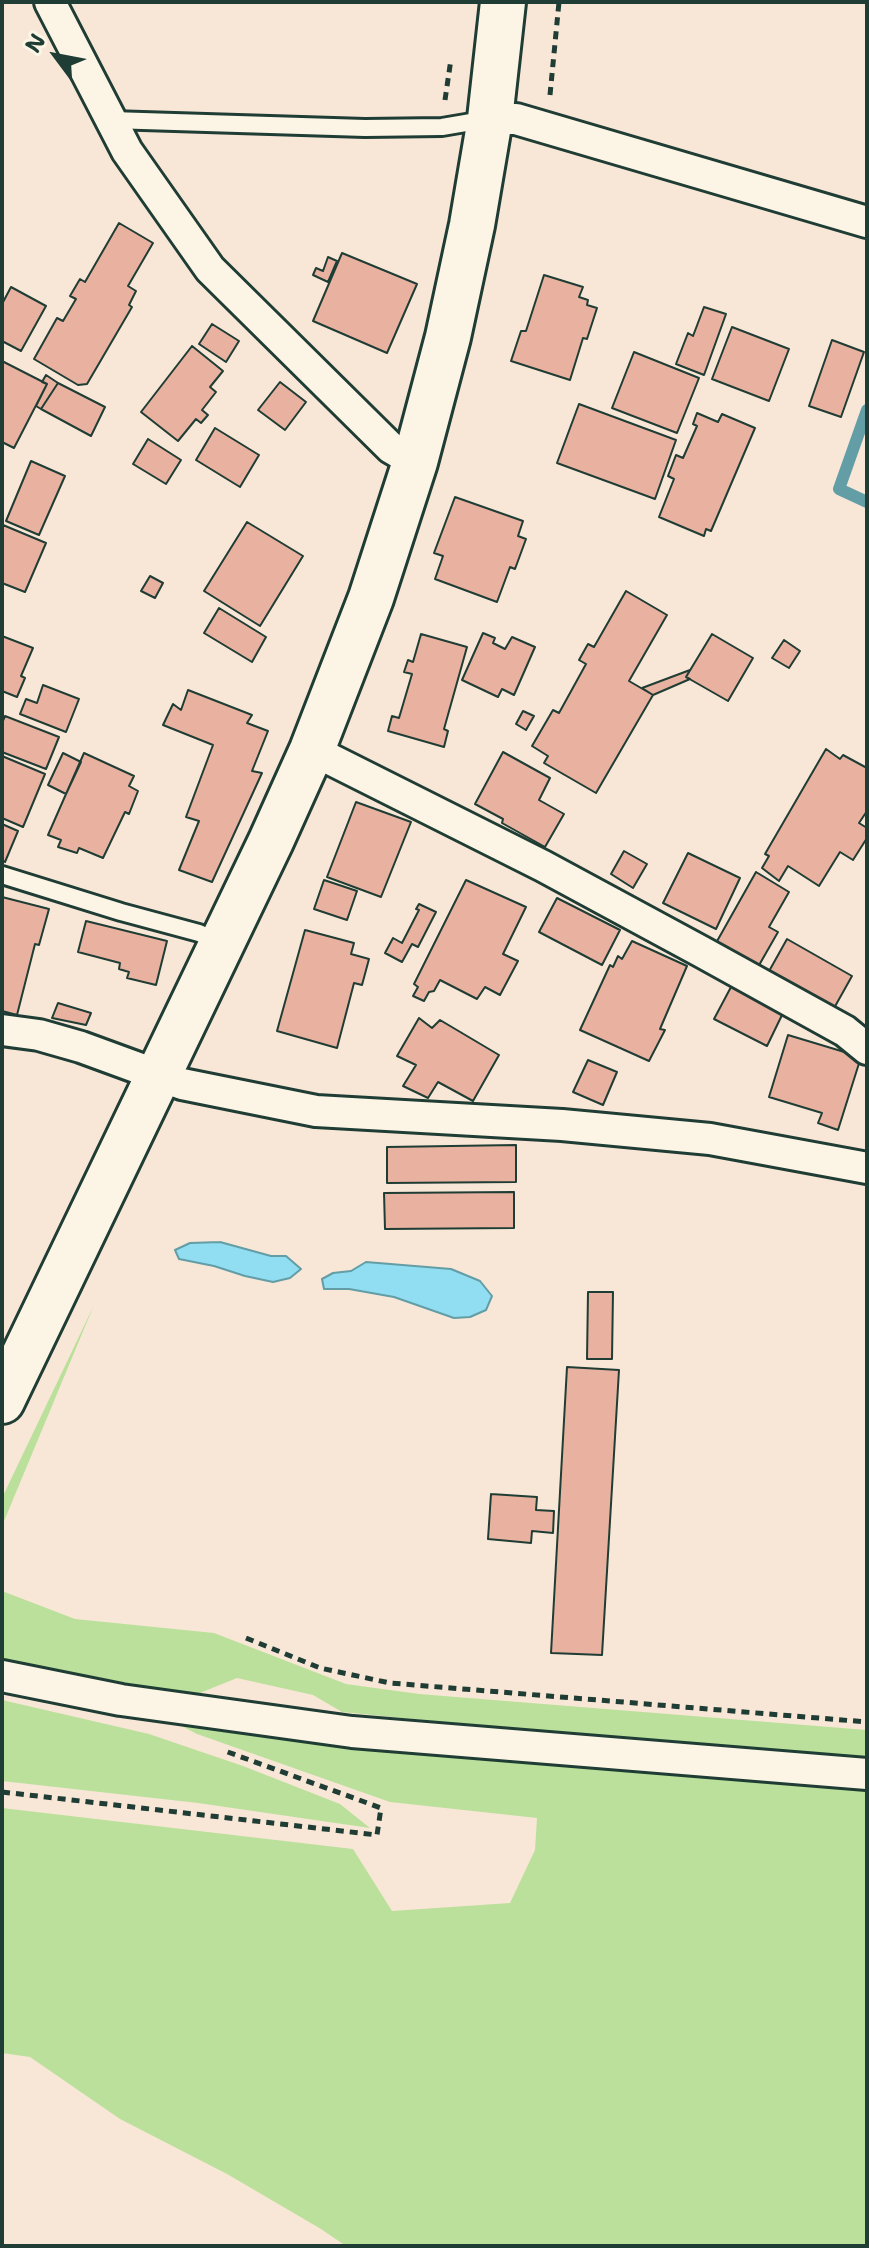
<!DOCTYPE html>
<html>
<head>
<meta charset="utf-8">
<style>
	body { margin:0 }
	#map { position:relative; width:869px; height:2248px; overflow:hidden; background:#f8e7d7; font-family:"Shantell Sans",sans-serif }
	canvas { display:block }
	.frame { position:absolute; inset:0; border:4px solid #1f3d34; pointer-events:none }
	.north { position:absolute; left:16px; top:16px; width:80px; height:80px; -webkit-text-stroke:6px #fcf5e5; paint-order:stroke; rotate:302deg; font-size:22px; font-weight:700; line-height:32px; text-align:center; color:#1f3d34 }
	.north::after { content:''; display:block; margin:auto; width:28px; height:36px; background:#1f3d34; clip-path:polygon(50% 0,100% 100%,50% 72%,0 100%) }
</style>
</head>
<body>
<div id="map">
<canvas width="869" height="2248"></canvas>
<div class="frame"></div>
<div class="north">N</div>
</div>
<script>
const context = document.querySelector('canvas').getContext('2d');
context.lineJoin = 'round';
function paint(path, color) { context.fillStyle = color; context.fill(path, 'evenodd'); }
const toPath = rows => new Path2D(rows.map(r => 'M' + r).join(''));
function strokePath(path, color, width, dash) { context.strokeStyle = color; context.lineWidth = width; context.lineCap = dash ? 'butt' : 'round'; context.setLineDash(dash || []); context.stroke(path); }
paint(toPath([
	[94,1305,2,1526,2,1498],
	[2,1591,75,1619,214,1633,346,1684,419,1694,867,1730,867,1758,504,1728,342,1712,313,1695,237,1678,190,1697,2,1660],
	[2,1700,149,1734,243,1766,340,1804,370,1828,198,1803,2,1781],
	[172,1721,867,1784,867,2246,346,2246,321,2229,227,2174,120,2119,30,2057,2,2053,2,1808,353,1849,392,1911,510,1903,535,1850,537,1818,390,1802,197,1734]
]), '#bbe09b');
const water = toPath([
	[220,1242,271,1256,286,1256,301,1269,290,1278,273,1282,245,1276,214,1266,179,1259,175,1250,190,1243,220,1242],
	[366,1262,451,1269,480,1281,492,1296,486,1310,470,1317,454,1318,394,1297,349,1289,324,1289,322,1279,333,1273,351,1271,366,1262]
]);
paint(water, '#91ddf1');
strokePath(water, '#639da5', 2);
strokePath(toPath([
	[867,410,839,489,867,502]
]), '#639da5', 12);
const building = toPath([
	[119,223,153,243,128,286,136,291,129,305,132,307,87,384,78,385,34,359,57,318,63,321,76,299,70,296,80,279,85,282,119,223],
	[342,253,417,284,387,353,313,321,342,253],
	[328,257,337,261,328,282,313,275,316,268,323,271,328,257],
	[544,275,583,287,579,297,588,300,587,305,597,308,587,339,583,338,570,380,511,361,521,331,526,331,544,275],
	[11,287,46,306,21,351,2,341,2,304,11,287],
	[704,307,726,314,704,375,676,364,688,333,693,336,704,307],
	[212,324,239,341,226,362,199,344,212,324],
	[732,327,789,349,769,401,712,379,732,327],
	[832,340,864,352,841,417,809,406,832,340],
	[192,346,223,371,210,387,216,392,202,410,208,415,201,423,196,419,178,441,141,412,192,346],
	[634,352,699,378,677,433,612,408,634,352],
	[2,361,47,384,14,448,2,442,2,361],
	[46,375,58,383,41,409,36,406,47,384,42,382,46,375],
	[280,382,306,402,285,430,258,410,280,382],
	[58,383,105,407,91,436,41,409,58,383],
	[579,404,676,440,655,499,557,463,579,404],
	[697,413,718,422,722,414,755,428,711,531,706,529,704,536,659,517,674,479,668,476,676,455,683,458,697,426,693,424,697,413],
	[215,428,259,455,240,487,196,460,215,428],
	[148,439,181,460,166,484,133,464,148,439],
	[31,461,65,476,39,535,6,521,31,461],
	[455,497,523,521,518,536,526,539,515,569,510,567,497,602,435,579,443,556,434,553,455,497],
	[247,522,303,556,260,626,204,591,247,522],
	[3,525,46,543,25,592,2,583,3,525],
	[150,576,163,583,155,598,141,591,150,576],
	[626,591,667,615,629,681,653,695,596,793,544,763,548,756,532,746,553,710,559,713,586,664,579,660,588,644,594,647,626,591],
	[219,608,266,637,252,662,204,633,219,608],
	[483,633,495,638,493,643,505,649,512,637,535,647,514,695,502,689,498,697,462,680,483,633],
	[421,634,467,647,444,729,448,731,444,747,388,731,392,716,399,718,412,674,404,672,408,660,413,662,421,634],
	[712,634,753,658,728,701,686,677,712,634],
	[2,636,33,648,21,676,25,678,17,697,2,691,2,636],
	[784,640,800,651,789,668,772,658,784,640],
	[690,670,686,677,690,679,653,695,642,688,690,670],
	[43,685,79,699,66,732,20,714,26,699,37,703,43,685],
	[188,690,252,715,247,723,268,731,252,771,262,773,212,882,179,870,199,821,186,817,213,745,163,725,173,704,181,710,188,690],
	[523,711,534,716,526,730,516,724,523,711],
	[5,716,59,737,46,769,2,752,2,723,5,716],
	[826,749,840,759,843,755,867,768,867,811,859,823,867,828,867,838,853,860,840,852,819,886,788,866,779,881,762,868,769,856,765,854,826,749],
	[503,752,550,778,539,800,564,814,545,847,502,823,503,819,475,804,503,752],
	[63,753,81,762,66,794,48,785,63,753],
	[84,753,134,776,129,786,138,791,129,814,125,812,103,858,79,848,77,853,58,847,61,840,48,835,84,753],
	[2,756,45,774,23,827,2,818,2,756],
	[356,802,411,822,381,897,327,877,356,802],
	[2,824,18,831,5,862,2,860,2,824],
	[624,851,647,864,633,888,611,874,624,851],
	[688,853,740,878,716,929,663,903,688,853],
	[756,872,789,892,769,927,778,932,758,967,716,943,756,872],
	[324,880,357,891,347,920,314,909,324,880],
	[466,880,526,907,503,954,518,961,500,995,485,987,477,999,440,980,434,991,429,992,424,1001,413,996,418,987,414,984,466,880],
	[2,897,49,909,39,945,35,944,17,1015,2,1011,2,897],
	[557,898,620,930,602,965,539,932,557,898],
	[419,904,436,912,418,947,412,944,402,962,385,953,393,938,402,943,419,910,416,909,419,904],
	[86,921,167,941,156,985,127,978,129,972,119,969,120,963,78,952,86,921],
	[305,930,354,943,351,954,369,959,362,985,354,983,337,1048,277,1031,305,930],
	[787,939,852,976,833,1010,768,973,787,939],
	[632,941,687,966,660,1029,665,1030,649,1061,580,1030,610,965,613,967,618,956,622,959,632,941],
	[731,987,783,1013,767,1046,714,1019,731,987],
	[58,1003,91,1013,86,1025,52,1018,58,1003],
	[419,1018,432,1028,440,1020,499,1055,473,1101,438,1082,428,1098,403,1086,416,1065,397,1056,419,1018],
	[788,1035,861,1057,838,1130,818,1123,822,1113,769,1097,788,1035],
	[588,1060,617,1072,603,1105,573,1092,588,1060],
	[516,1145,516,1182,387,1183,387,1147,516,1145],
	[514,1192,514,1228,385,1229,384,1193,514,1192],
	[588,1292,613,1292,612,1359,587,1359,588,1292],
	[567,1367,619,1370,602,1655,551,1653,567,1367],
	[491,1494,537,1497,536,1510,554,1511,553,1533,532,1531,531,1543,488,1539,491,1494]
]);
paint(building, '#e9b19f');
strokePath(building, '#1f3d34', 2);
const lane = toPath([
	[111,120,365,128,442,127,489,119],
	[2,875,121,912,199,933,221,943]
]);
const street = toPath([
	[50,2,127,151,210,269,391,448,415,462],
	[490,119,516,119,867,222],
	[312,750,543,866,702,952,845,1031,867,1049],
	[2,1030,39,1035,81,1047,182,1084,316,1111,562,1125,710,1139,867,1168],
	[2,1676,121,1700,352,1732,867,1774]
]);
const secondary = toPath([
	[2,1401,271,841,312,750,371,598,415,462,448,337,472,225,490,119,503,2]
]);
strokePath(lane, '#1f3d34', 22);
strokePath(street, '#1f3d34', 36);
strokePath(secondary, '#1f3d34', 50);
strokePath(toPath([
	[550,95,559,2],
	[445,100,451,59],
	[246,1638,320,1668,390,1683,867,1722],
	[2,1792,377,1835,381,1808,225,1751]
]), '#1f3d34', 5, [8, 6]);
strokePath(lane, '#fcf5e5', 16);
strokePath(street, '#fcf5e5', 30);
strokePath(secondary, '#fcf5e5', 44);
</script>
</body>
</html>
